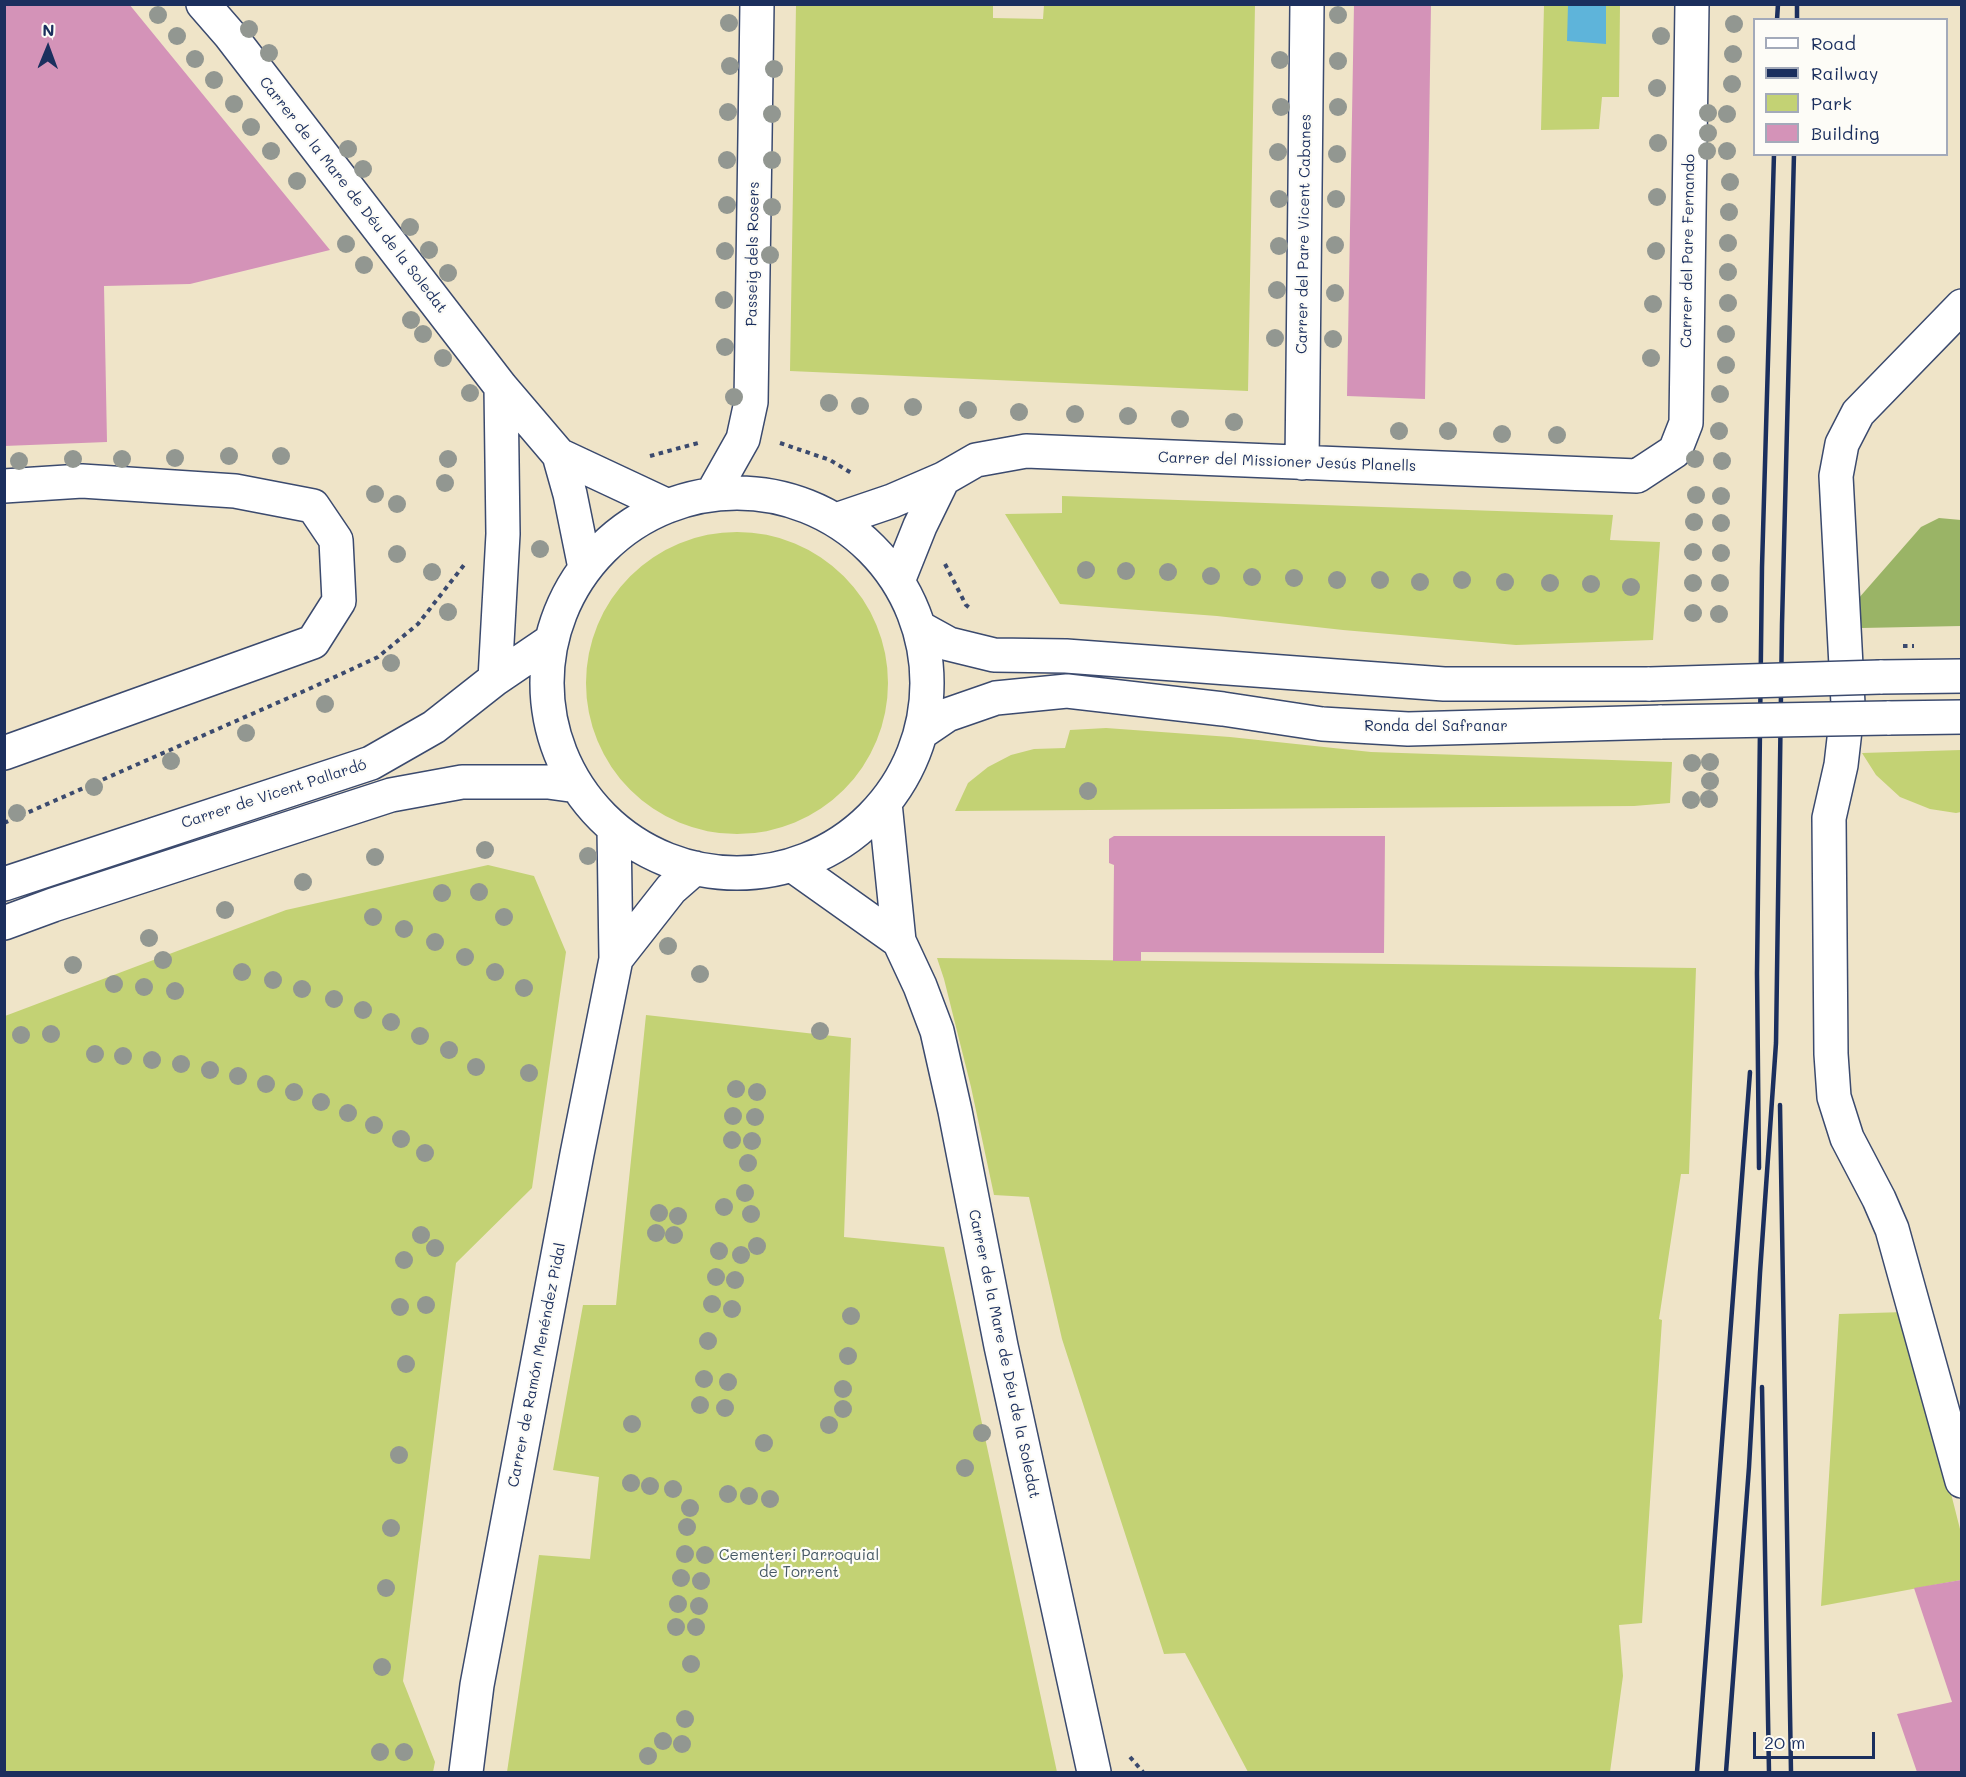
<!DOCTYPE html>
<html>
<head>
<meta charset="utf-8">
<style>
	body { margin:0 }
	#map { position:relative; width:1966px; height:1777px; overflow:hidden; background:#efe4c8; font-family:Mali,sans-serif }
	canvas { display:block }
	.frame { position:absolute; inset:0; border:6px solid #1b2f5e; pointer-events:none }
	.legend { position:absolute; left:1753px; top:18px; width:195px; height:138px; box-sizing:border-box; background:#fdfcf7; border:2px solid #a3aaba; margin:0; padding:8px 10px; list-style:none; font-size:18px; color:#1b2f5e }
	.legend li { display:flex; align-items:center; gap:12px; height:30px }
	.legend b { width:30px; border:2px solid #a3aaba }
	.north { position:absolute; left:18px; top:18px; width:60px; height:60px; -webkit-text-stroke:4px #fdfcf7; paint-order:stroke; rotate:1deg; font-size:16px; font-weight:700; line-height:24px; text-align:center; color:#1b2f5e }
	.north::after { content:''; display:block; margin:auto; width:21px; height:27px; background:#1b2f5e; clip-path:polygon(50% 0,100% 100%,50% 72%,0 100%) }
	.scale { position:absolute; left:1753px; top:1732px; width:122px; height:27px; box-sizing:border-box; border:3px solid #1b2f5e; border-top:0; padding-left:8px; font-size:18px; line-height:21px; white-space:nowrap; color:#1b2f5e; -webkit-text-stroke:4px #fdfcf7; paint-order:stroke }
</style>
</head>
<body>
<div id="map">
<canvas width="1966" height="1777"></canvas>
<div class="frame"></div>
<ul class="legend">
<li><b style="height:8px;background:#fff"></b>Road</li>
<li><b style="height:8px;background:#1b2f5e"></b>Railway</li>
<li><b style="height:16px;background:#c3d274"></b>Park</li>
<li><b style="height:16px;background:#d493b8"></b>Building</li>
</ul>
<div class="north">N</div>
<div class="scale">20 m</div>
</div>
<script>
const context = document.querySelector('canvas').getContext('2d');
context.lineJoin = 'round';
function paint(path, color) { context.fillStyle = color; context.fill(path, 'evenodd'); }
const toPath = rows => new Path2D(rows.map(r => 'M' + r).join(''));
function strokePath(path, color, width, dash) { context.strokeStyle = color; context.lineWidth = width; context.lineCap = dash ? 'butt' : 'round'; context.setLineDash(dash || []); context.stroke(path); }
function write(font, color, halo, rows, align = 'center') {
  context.font = font + ' Mali,sans-serif'; context.lineWidth = 4.5; context.setLineDash([]); context.textBaseline = 'middle'; context.strokeStyle = halo; context.fillStyle = color; for (const [text, x, y, turn = 0] of rows) {
    context.save(); context.translate(x, y); context.rotate((+turn || 0) * Math.PI / 180); context.textAlign = isNaN(turn) ? turn : align; if (halo) context.strokeText(text, 0, 0); context.fillText(text, 0, 0); context.restore();
  }
}
paint(toPath([
	[796,5,993,5,993,18,1043,19,1044,5,1255,5,1248,391,790,371],
	[1544,5,1620,5,1619,97,1602,97,1599,129,1541,130],
	[1062,496,1613,515,1610,540,1660,542,1653,640,1516,645,1343,630,1217,616,1060,604,1005,514,1062,513],
	'586 683a151 151 0 1 1 302 0a151 151 0 1 1-302 0Z',
	[1106,728,1230,737,1371,752,1672,762,1670,803,1634,806,955,811,968,783,988,767,1011,755,1034,749,1065,748,1070,730],
	[1961,750,1961,812,1956,813,1930,809,1900,797,1876,775,1862,753],
	[488,865,534,876,566,952,532,1188,456,1263,403,1681,435,1762,433,1772,5,1772,5,1016,286,910],
	[937,958,1696,968,1689,1174,1681,1174,1659,1319,1662,1320,1642,1623,1619,1625,1623,1676,1610,1772,1248,1772,1185,1653,1164,1654,1062,1339,1029,1197,994,1195,971,1087,944,979],
	[646,1015,851,1038,844,1237,944,1247,1057,1772,507,1772,539,1555,590,1559,599,1477,553,1470,583,1305,616,1305],
	[1905,1312,1961,1533,1961,1580,1821,1606,1839,1314]
]), '#c3d274');
paint(toPath([
	[1939,518,1961,520,1961,626,1861,628,1858,599,1921,527]
]), '#9ab466');
paint(toPath([
	[1568,5,1606,5,1606,44,1567,41]
]), '#5eb4da');
paint(toPath([
	[4,4,129,4,330,250,190,284,104,286,107,442,4,446],
	[1354,4,1431,4,1425,399,1347,396],
	[1114,836,1385,836,1384,953,1141,952,1141,961,1113,961,1114,865,1109,863,1109,839],
	[1961,1580,1962,1772,1917,1772,1897,1714,1952,1702,1914,1588]
]), '#d493b8');
const minor = toPath([
	[203,4,230,35,501,387,559,455,570,494,585,568],
	[1962,306,1858,413,1842,444,1836,476,1848,704,1841,765,1829,818,1831,1054,1834,1097,1847,1138,1879,1199,1892,1229,1962,1481],
	[559,455,668,506],
	[1302,463,1307,4],
	[4,486,82,481,235,491,313,506,336,540,339,601,313,642,4,753],
	'547 683a190 190 0 1 1 380 0a190 190 0 1 1-380 0Z',
	[712,494,743,439,751,402,757,4],
	[836,520,892,501,943,479,976,460,1026,451,1637,476,1675,451,1686,423,1692,4],
	[898,581,920,526,943,479],
	[920,628,949,644,994,655,1066,656,1444,684,1650,684],
	[1880,677,1962,676],
	[495,679,503,534,501,387],
	[1887,718,1962,717],
	[922,732,947,715,996,698,1067,691,1223,709,1322,724,1408,729,1662,722],
	[885,803,899,941,920,986,937,1031,955,1111,1001,1346,1094,1772],
	[792,865,899,941],
	[4,884,371,763,434,727,495,679,551,641],
	[4,923,53,905,391,795,462,782,548,782,577,786],
	[616,959,671,889,695,868],
	[466,1772,477,1685,577,1154,616,959,614,828]
]);
strokePath(minor, '#3b4a6e', 36);
strokePath(toPath([
	[780,443,830,460,853,474],
	[650,456,698,443],
	[945,564,966,605,971,609],
	[4,823,311,688,378,657,418,624,464,565],
	[1130,1757,1143,1772]
]), '#3b4a6e', 4, [4.5, 4.5]);
strokePath(minor, '#fff', 33);
strokePath(toPath([
	[1777,20,1778,4],
	[1797,20,1797,4],
	[1780,1105,1791,1772],
	[1759,1168,1757,973,1762,567,1774,154],
	[1762,1387,1769,1772],
	[1697,1772,1750,1072],
	[1726,1772,1749,1467,1760,1273,1776,1043,1782,624,1794,154]
]), '#1b2f5e', 4.5);
const minorBridge = toPath([
	[1650,684,1880,677],
	[1662,722,1887,718]
]);
strokePath(minorBridge, '#3b4a6e', 36, []);
strokePath(toPath([
	[1903,646,1914,646]
]), '#3b4a6e', 4, [4.5, 4.5]);
strokePath(minorBridge, '#fff', 33);
context.fillStyle = '#929791';
for (const [x, y] of [
	[158,15],
	[1338,15],
	[729,23],
	[1734,24],
	[249,29],
	[177,36],
	[1661,36],
	[269,53],
	[1733,54],
	[195,59],
	[1280,60],
	[1338,61],
	[730,66],
	[774,69],
	[214,80],
	[1732,84],
	[1657,88],
	[234,104],
	[1281,107],
	[1338,107],
	[728,112],
	[1708,113],
	[772,114],
	[1727,114],
	[251,127],
	[1708,133],
	[1658,143],
	[348,149],
	[271,151],
	[1707,151],
	[1727,151],
	[1278,152],
	[1337,154],
	[727,160],
	[772,160],
	[363,169],
	[297,181],
	[1730,182],
	[1657,197],
	[1279,199],
	[1336,199],
	[727,205],
	[772,207],
	[1729,212],
	[410,227],
	[1728,243],
	[346,244],
	[1335,245],
	[1279,246],
	[429,250],
	[725,251],
	[1656,251],
	[770,255],
	[364,265],
	[1728,272],
	[448,273],
	[1277,290],
	[1335,293],
	[724,300],
	[1728,303],
	[1653,304],
	[411,320],
	[423,334],
	[1726,334],
	[1275,338],
	[1333,339],
	[725,347],
	[443,358],
	[1651,358],
	[1726,365],
	[470,393],
	[1720,394],
	[734,397],
	[829,403],
	[860,406],
	[913,407],
	[968,410],
	[1019,412],
	[1075,414],
	[1128,416],
	[1180,419],
	[1234,422],
	[1399,431],
	[1448,431],
	[1719,431],
	[1502,434],
	[1557,435],
	[229,456],
	[281,456],
	[175,458],
	[73,459],
	[122,459],
	[448,459],
	[1695,459],
	[19,461],
	[1722,461],
	[445,483],
	[375,494],
	[1696,495],
	[1721,496],
	[397,504],
	[1694,522],
	[1721,523],
	[540,549],
	[1693,552],
	[1721,553],
	[397,554],
	[1086,570],
	[1126,571],
	[432,572],
	[1168,572],
	[1211,576],
	[1252,577],
	[1294,578],
	[1337,580],
	[1380,580],
	[1462,580],
	[1420,582],
	[1505,582],
	[1550,583],
	[1693,583],
	[1720,583],
	[1591,584],
	[1631,587],
	[448,612],
	[1693,613],
	[1719,614],
	[391,663],
	[325,704],
	[246,733],
	[171,761],
	[1710,762],
	[1692,763],
	[1710,781],
	[94,787],
	[1088,791],
	[1709,799],
	[1691,800],
	[17,813],
	[485,850],
	[588,856],
	[375,857],
	[303,882],
	[479,892],
	[442,893],
	[225,910],
	[373,917],
	[504,917],
	[404,929],
	[149,938],
	[435,942],
	[668,946],
	[465,957],
	[163,960],
	[73,965],
	[242,972],
	[495,972],
	[700,974],
	[273,980],
	[114,984],
	[144,987],
	[524,988],
	[302,989],
	[175,991],
	[334,999],
	[363,1010],
	[391,1022],
	[820,1031],
	[51,1034],
	[21,1035],
	[420,1036],
	[449,1050],
	[95,1054],
	[123,1056],
	[152,1060],
	[181,1064],
	[476,1067],
	[210,1070],
	[529,1073],
	[238,1076],
	[266,1084],
	[736,1089],
	[294,1092],
	[757,1092],
	[321,1102],
	[348,1113],
	[733,1116],
	[755,1117],
	[374,1125],
	[401,1139],
	[732,1140],
	[752,1141],
	[425,1153],
	[748,1163],
	[745,1193],
	[724,1207],
	[659,1213],
	[751,1214],
	[678,1216],
	[656,1233],
	[421,1235],
	[674,1235],
	[757,1246],
	[435,1248],
	[719,1251],
	[741,1255],
	[404,1260],
	[716,1277],
	[735,1280],
	[712,1304],
	[426,1305],
	[400,1307],
	[732,1309],
	[851,1316],
	[708,1341],
	[848,1356],
	[406,1364],
	[704,1379],
	[728,1382],
	[843,1389],
	[700,1405],
	[725,1408],
	[843,1409],
	[632,1424],
	[829,1425],
	[982,1433],
	[764,1443],
	[399,1455],
	[965,1468],
	[631,1483],
	[650,1486],
	[673,1489],
	[728,1494],
	[749,1496],
	[770,1499],
	[690,1508],
	[687,1527],
	[391,1528],
	[685,1554],
	[705,1555],
	[681,1578],
	[701,1581],
	[386,1588],
	[678,1604],
	[699,1606],
	[676,1627],
	[696,1627],
	[691,1664],
	[382,1667],
	[685,1719],
	[663,1741],
	[682,1744],
	[380,1752],
	[404,1752],
	[648,1756]
]) { context.beginPath(); context.arc(x, y, 9, 0, 2 * Math.PI); context.fill(); }
write('15px', '#1b2f5e', '#fdfcf7', [
	["Carrer de la Mare de Déu de la Soledat",353,195,52],
	["Carrer del Pare Vicent Cabanes",1304,234,-89],
	["Carrer del Pare Fernando",1688,251,-89],
	["Passeig dels Rosers",753,254,-89],
	["Carrer del Missioner Jesús Planells",1287,462,2],
	["Ronda del Safranar",1436,726],
	["Carrer de Vicent Pallardó",274,794,-18],
	["Carrer de la Mare de Déu de la Soledat",1004,1354,78],
	["Carrer de Ramón Menéndez Pidal",537,1365,-79]
]);
write('15px', '#455864', '#fdfcf7', [
	["Cementeri Parroquial",799,1555],
	["de Torrent",799,1572]
]);
</script>
</body>
</html>
